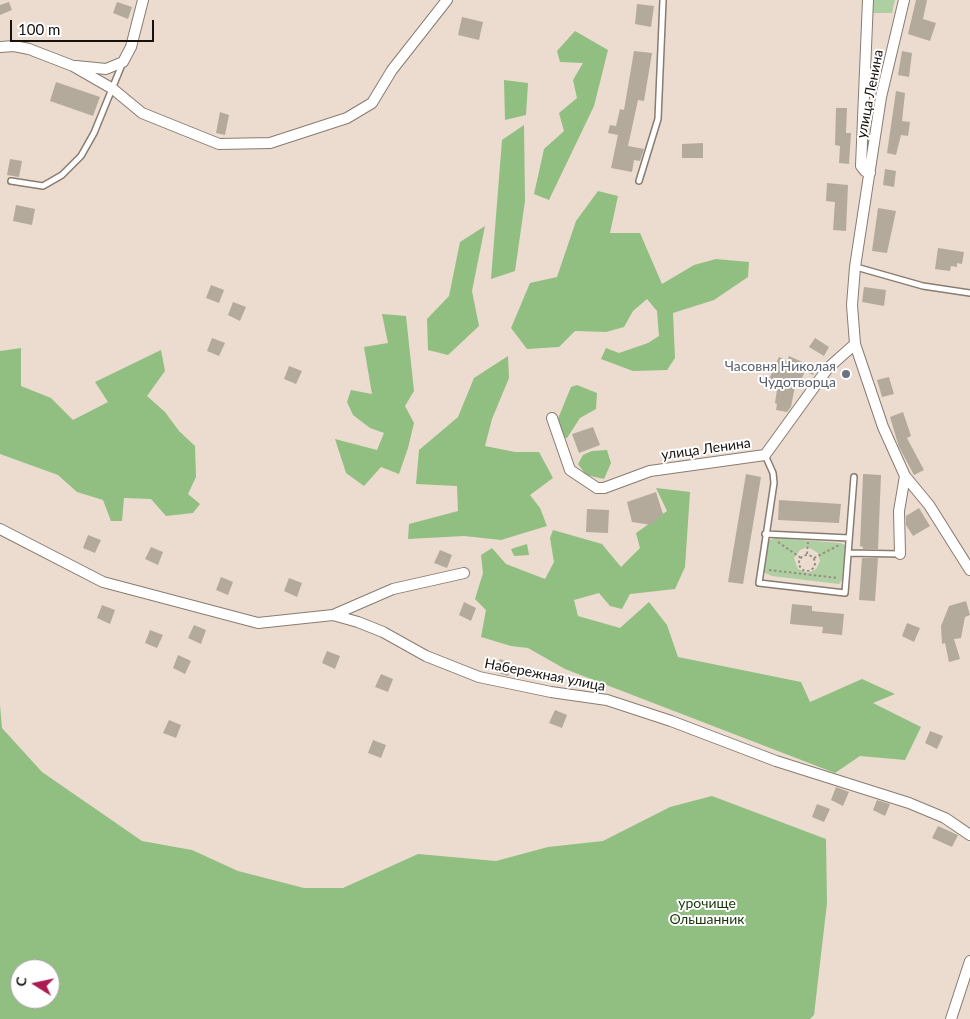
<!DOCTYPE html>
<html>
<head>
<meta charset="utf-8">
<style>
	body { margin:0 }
	#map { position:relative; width:970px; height:1019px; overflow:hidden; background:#ebdccf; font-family:Lato,sans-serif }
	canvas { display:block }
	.north { position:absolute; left:10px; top:959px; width:50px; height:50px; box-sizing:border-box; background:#fff; border:1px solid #a2a09f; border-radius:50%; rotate:280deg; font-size:14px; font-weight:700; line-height:20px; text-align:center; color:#17120e }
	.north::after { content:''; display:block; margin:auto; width:18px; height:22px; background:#ac1b52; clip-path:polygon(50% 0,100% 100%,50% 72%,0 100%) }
	.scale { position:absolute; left:10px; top:20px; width:144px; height:22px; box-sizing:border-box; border:2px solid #17120e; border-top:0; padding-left:6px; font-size:15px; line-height:18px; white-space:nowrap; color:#17120e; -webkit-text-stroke:4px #fff; paint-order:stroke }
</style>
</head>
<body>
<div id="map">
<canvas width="970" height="1019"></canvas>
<div class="north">С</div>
<div class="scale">100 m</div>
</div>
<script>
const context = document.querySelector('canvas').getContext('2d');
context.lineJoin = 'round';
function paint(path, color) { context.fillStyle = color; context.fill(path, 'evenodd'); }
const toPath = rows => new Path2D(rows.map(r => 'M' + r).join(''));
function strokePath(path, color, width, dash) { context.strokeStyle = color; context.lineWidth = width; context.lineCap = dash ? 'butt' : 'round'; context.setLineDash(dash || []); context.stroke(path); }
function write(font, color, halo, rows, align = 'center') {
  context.font = font + ' Lato,sans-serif'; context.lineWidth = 4; context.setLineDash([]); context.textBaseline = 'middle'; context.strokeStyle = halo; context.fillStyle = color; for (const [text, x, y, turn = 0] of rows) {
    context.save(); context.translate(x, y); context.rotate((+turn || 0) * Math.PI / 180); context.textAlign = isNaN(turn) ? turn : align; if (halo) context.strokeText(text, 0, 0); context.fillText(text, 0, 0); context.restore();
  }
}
paint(toPath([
	[871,0,895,0,892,13,872,13],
	[776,538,840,543,845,545,842,580,839,584,772,576,763,572,767,541],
	[808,547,818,553,820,561,816,569,808,573,798,569,794,558,800,550]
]), '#adcfa2');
paint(toPath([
	[575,31,608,50,594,106,549,200,534,194,544,149,564,131,559,113,577,98,573,80,583,63,560,62,557,51],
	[504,80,528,83,526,115,505,120],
	[524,125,525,201,515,271,491,279,502,140],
	[598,191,618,196,610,233,640,233,662,284,694,265,716,259,749,262,748,277,714,300,673,313,675,358,667,370,633,371,601,359,606,348,619,353,648,343,659,336,657,311,647,299,633,311,624,327,606,332,575,331,559,347,527,349,511,328,530,283,557,277,576,221],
	[485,226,472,291,479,326,448,355,428,350,427,319,449,296,460,242],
	[382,314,406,316,414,391,405,406,414,423,408,448,399,474,381,467,364,486,346,473,335,439,377,450,384,433,370,428,353,415,347,402,351,390,372,394,364,347,388,343],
	[21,348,21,386,51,398,73,420,108,402,95,382,161,350,165,371,147,396,165,412,179,431,195,446,196,477,188,494,200,504,193,513,166,516,151,499,124,498,122,521,111,521,103,500,77,492,58,475,0,454,0,351],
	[508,356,509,378,492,419,485,446,515,452,539,452,553,478,530,495,540,508,547,526,501,540,464,536,408,539,409,524,458,511,457,486,416,484,419,450,458,417,474,378],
	[577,385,597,393,596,409,580,418,567,438,560,437,557,421,571,387],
	[607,450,611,463,604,479,586,475,578,464,583,455,592,451],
	[656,488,690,492,685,567,675,589,630,594,622,609,610,606,599,593,574,600,578,616,620,628,649,602,667,625,678,657,801,682,810,702,862,679,895,694,873,703,921,727,905,760,860,756,835,773,565,669,528,648,511,646,481,637,486,610,475,599,483,573,481,555,492,548,506,564,545,579,554,562,550,538,553,530,602,544,621,567,640,548,636,533,667,511],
	[527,544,529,555,514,556,511,549],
	[0,705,2,728,42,772,142,841,192,850,238,871,304,888,343,888,418,854,496,861,548,847,603,841,670,807,712,796,826,839,827,903,814,1015,810,1019,0,1019],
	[20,969,50,969,50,999,20,999]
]), '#90bf81');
paint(toPath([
	[916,0,927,0,923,19,936,23,930,41,908,34],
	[9,2,12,10,0,15,0,5],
	[117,2,132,7,128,19,113,13],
	[637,4,654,6,651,27,635,24],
	[462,17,483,22,479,40,458,35],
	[634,51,652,53,644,101,638,100,628,146,644,149,640,161,634,160,632,172,611,168,618,135,608,133,610,125,616,126,620,109,624,110],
	[902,51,912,53,909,77,898,75],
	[56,82,100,97,93,116,50,101],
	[896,91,905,93,902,121,910,122,908,136,901,135,896,155,887,153],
	[836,108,847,108,846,133,851,133,849,164,839,163,840,146,835,145],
	[220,112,229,115,225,135,216,133],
	[703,143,703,158,682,158,682,144],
	[10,159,22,161,19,177,7,175],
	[885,169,896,171,894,187,883,185],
	[827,183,848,185,846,231,833,230,835,202,826,201],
	[16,205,35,209,32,225,13,221],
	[878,208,896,211,887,253,872,251],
	[938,248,964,252,962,264,957,263,957,267,951,266,950,271,935,269],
	[211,285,224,290,219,303,206,298],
	[864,287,886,290,884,306,862,302],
	[233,302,246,307,240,321,228,315],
	[212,338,225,343,219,356,207,351],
	[815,338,829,347,824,356,809,347],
	[789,356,816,368,813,375,805,371,798,387,795,386,791,407,787,412,776,410,777,404,775,403,778,383,769,379,779,357,787,361],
	[289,366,302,371,296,384,284,379],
	[889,377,894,394,882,397,877,380],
	[903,412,911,436,907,438,924,470,914,475,899,447,890,417],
	[593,427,600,445,579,453,572,434],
	[746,474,761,477,743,584,728,582],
	[863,474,881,475,878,549,863,549,863,547,860,546],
	[656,492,663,514,651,525,632,522,627,502],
	[779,500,841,504,839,523,778,520],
	[919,508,930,526,913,536,906,525,906,516],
	[587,509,609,510,608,533,586,532],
	[88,535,101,540,95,553,83,548],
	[151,547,163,552,158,565,145,559],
	[440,550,452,555,447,568,434,563],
	[862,558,878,558,875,601,859,600],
	[221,577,233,582,228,595,216,590],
	[289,578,302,583,297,597,284,591],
	[966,601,970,615,965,617,961,638,954,639,960,659,949,662,945,643,942,644,941,626,949,606],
	[464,602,476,608,471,621,459,615],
	[792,604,812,606,812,611,844,614,842,635,822,633,823,627,790,624],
	[102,605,115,610,110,624,97,618],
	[907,623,920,628,914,642,902,636],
	[194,625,206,630,201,644,188,638],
	[150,630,163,635,157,648,145,643],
	[327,651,340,656,335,669,322,663],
	[178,655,191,661,185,674,173,668],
	[500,659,513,664,508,676,495,672],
	[381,674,393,679,388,692,375,687],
	[555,710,567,715,562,728,549,723],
	[169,720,181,725,176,738,163,733],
	[930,731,943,736,937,749,925,743],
	[373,740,386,745,381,758,368,753],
	[836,787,849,792,843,806,831,800],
	[877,800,890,804,885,816,873,810],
	[817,804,830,809,824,822,812,817],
	[938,826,958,835,952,847,932,838]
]), '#b4aa9b');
const lane = toPath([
	[11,181,43,186,62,175,81,156,94,133,123,62],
	[639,181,658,119,663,0],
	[856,267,923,286,970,293],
	[765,455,773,473,774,483,759,583,845,593,854,477],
	[765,534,849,538],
	[848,553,900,554]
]);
const street = toPath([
	[868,0,861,166,865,171,870,173],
	[904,0,881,97,855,267,852,305,855,344,883,427,905,476,929,505,970,570],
	[0,47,14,46,29,49,73,66,113,89,142,113,219,144,270,143,347,118,372,103,392,70,447,0],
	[76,66,106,69,123,62,131,47,143,0],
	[552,418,570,470,597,488,604,488,650,471,765,455,828,368,855,344],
	[0,529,103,582,258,623,333,615,358,622,383,632,426,656,479,677,551,692,607,700,671,721,776,761,909,803,945,818,970,835],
	[900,554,899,511,905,476],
	[333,615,393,589,464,573],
	[951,1019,970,961]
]);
strokePath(lane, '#897c70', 8);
strokePath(street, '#897c70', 12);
strokePath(toPath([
	[778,542,801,558],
	[807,554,808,542],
	'799 563a8 8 0 1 1 16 0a8 8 0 1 1-16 0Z',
	[814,558,839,545],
	[769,570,838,578]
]), '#998e84', 2, [2.5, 2.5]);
strokePath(lane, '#fff', 5);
strokePath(street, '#fff', 10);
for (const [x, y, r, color] of [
	[846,374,5,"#6b7280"]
]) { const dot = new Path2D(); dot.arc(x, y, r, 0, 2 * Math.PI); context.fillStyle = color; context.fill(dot); strokePath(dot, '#fff', 2); }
write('14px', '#17120e', '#fff', [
	["улица Ленина",870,94,-79],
	["улица Ленина",706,449,-8],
	["Набережная улица",545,675,11]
]);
write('14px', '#5b616d', '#fff', [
	["Часовня Николая",836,366],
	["Чудотворца",836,382]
], 'right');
write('14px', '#17360b', '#fff', [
	["урочище",707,903],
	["Ольшанник",707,919]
]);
</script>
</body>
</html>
